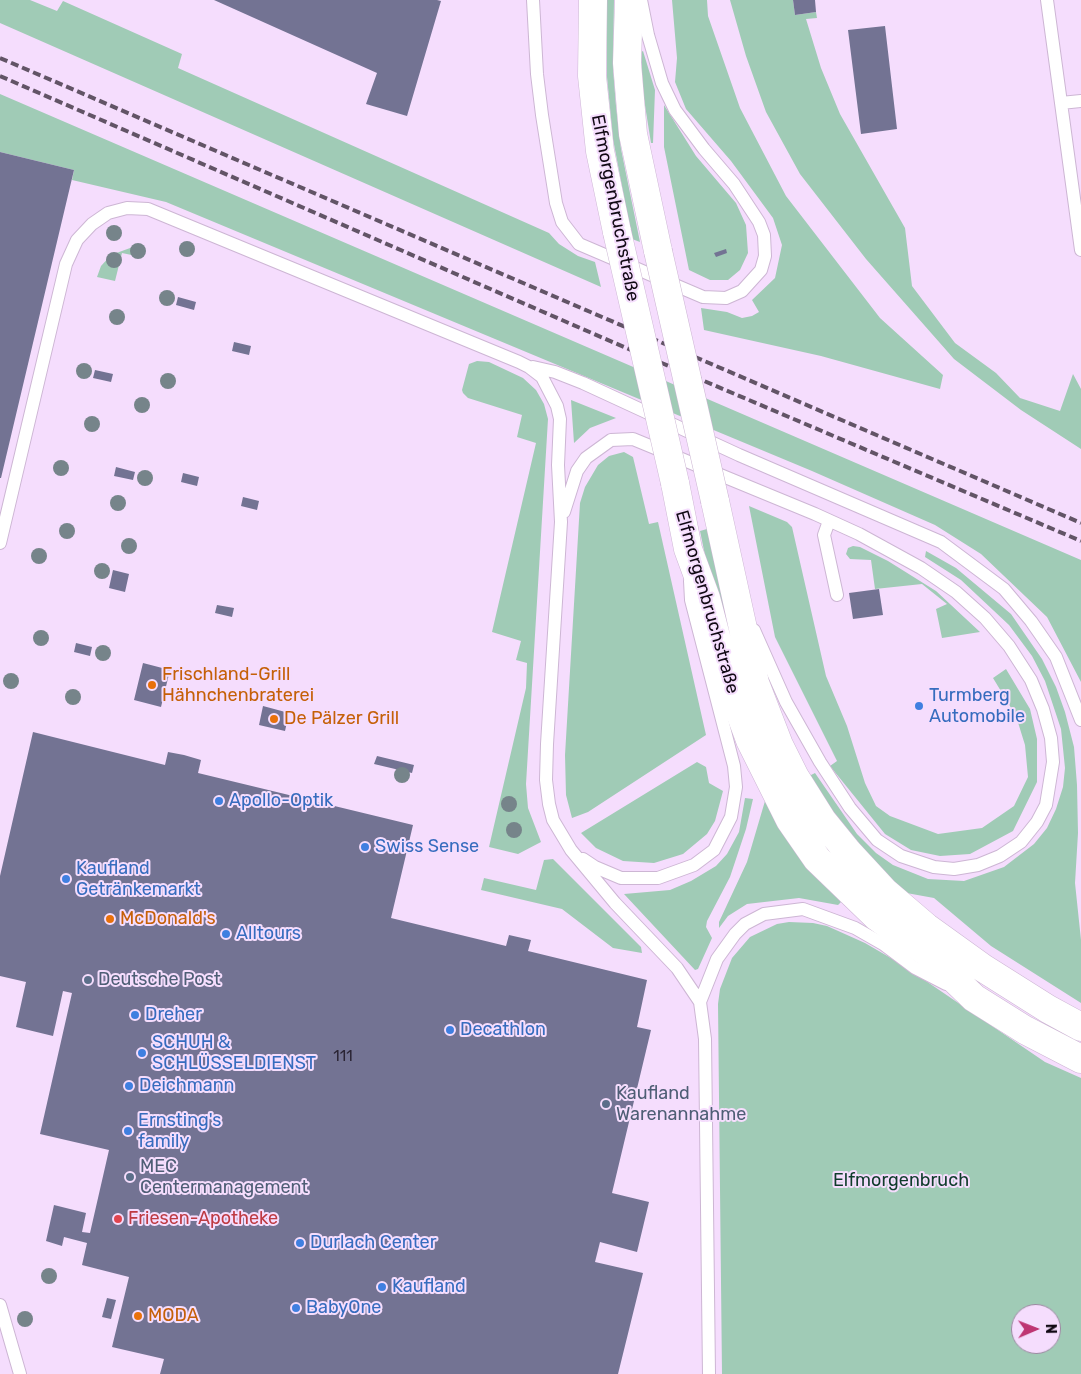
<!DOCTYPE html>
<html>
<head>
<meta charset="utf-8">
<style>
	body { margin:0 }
	#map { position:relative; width:1081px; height:1374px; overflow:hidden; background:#f5ddfd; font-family:Rubik,sans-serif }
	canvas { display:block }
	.north { position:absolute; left:1011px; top:1304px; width:50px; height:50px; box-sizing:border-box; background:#f5ddfd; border:1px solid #9a88a0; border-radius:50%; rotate:89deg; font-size:14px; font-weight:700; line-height:20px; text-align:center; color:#110914 }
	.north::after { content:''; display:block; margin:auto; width:18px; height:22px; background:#be3673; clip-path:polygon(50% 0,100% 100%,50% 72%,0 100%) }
</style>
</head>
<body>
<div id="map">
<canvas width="1081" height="1374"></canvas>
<div class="north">N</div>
</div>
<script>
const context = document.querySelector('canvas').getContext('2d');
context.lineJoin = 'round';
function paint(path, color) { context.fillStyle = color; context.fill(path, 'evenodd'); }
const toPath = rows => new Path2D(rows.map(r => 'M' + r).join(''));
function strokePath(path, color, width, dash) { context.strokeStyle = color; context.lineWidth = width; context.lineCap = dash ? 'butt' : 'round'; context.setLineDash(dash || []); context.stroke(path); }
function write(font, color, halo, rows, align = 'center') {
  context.font = font + ' Rubik,sans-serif'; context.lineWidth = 4; context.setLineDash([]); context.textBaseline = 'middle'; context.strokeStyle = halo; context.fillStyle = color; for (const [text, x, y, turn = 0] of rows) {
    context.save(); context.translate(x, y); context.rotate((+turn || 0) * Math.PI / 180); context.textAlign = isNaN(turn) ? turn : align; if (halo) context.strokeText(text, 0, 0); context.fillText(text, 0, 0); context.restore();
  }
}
paint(toPath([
	[0,0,30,0,57,11,63,1,182,54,178,68,549,233,559,244,578,256,595,262,601,287,0,23],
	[607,0,614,0,613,68,616,106,621,149,640,242,632,239,613,139,607,77],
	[672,0,707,0,708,16,740,108,786,196,880,318,943,375,940,389,821,356,704,330,701,308,727,312,742,318,752,316,759,312,752,300,775,278,782,245,773,218,731,161,686,109,675,82,677,58],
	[730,0,793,0,795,15,816,12,817,18,806,19,821,68,840,114,905,228,912,286,955,343,996,373,1020,398,1060,411,1073,374,1081,389,1081,449,1021,410,954,359,866,259,800,174,766,112,746,56],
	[643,51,655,90,653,143,651,143,643,93,641,52],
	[0,94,1081,560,1081,682,1047,617,981,554,935,525,812,471,166,202,72,180,74,170,0,152],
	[664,105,696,156,736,203,746,225,748,253,740,270,728,280,710,280,689,270,664,147],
	[141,244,144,247,141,257,122,253,115,281,97,277,101,266,111,255],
	[477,361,489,362,523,378,536,390,544,404,548,419,526,784,528,808,541,842,518,854,489,847,526,688,527,663,516,660,521,641,492,632,536,443,517,437,522,415,468,398,463,393,462,390,469,364],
	[571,400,616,418,590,428,574,443],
	[624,452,633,457,649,524,658,522,706,735,588,812,572,818,566,795,565,755,580,503,585,487,598,465,609,456],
	[749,506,787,522,792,527,826,676,847,726,865,783,876,806,890,816,938,834,982,828,1014,806,1028,777,1025,745,1016,716,993,678,1006,669,1030,709,1037,739,1037,782,1013,831,970,854,940,856,911,850,885,834,834,771,830,766,837,761,775,637],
	[707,529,738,659,778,781,713,594,700,531],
	[853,546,860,547,888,561,936,591,980,632,942,638,936,609,947,604,922,584,875,589,871,560,850,559,846,554,848,548],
	[926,551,956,568,1011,614,1042,659,1056,687,1065,712,1074,747,1077,785,1078,833,1075,883,1081,940,1081,1003,991,946,934,898,901,892,855,852,805,778,815,773,857,834,876,853,893,865,928,879,964,881,1004,867,1034,844,1047,828,1056,809,1063,787,1065,768,1061,729,1045,681,1032,656,1009,625,961,580,925,557],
	[697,762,706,767,709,783,723,791,715,821,707,834,683,854,654,863,623,861,596,848,581,833],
	[745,798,753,799,746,829,730,877,707,921,706,927,712,938,698,969,695,970,624,894,670,890,691,881,716,866,727,854,739,832],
	[768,798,841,902,838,905,799,898,747,904,728,916,719,928,719,922,747,862,765,801],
	[553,859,641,947,642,953,613,948,562,909,481,890,484,878,536,890,544,860],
	[789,922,813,923,827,926,865,943,901,964,1045,1062,1081,1078,1081,1374,722,1374,718,1004,720,989,732,958,750,937,777,924],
	[1021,1314,1051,1314,1051,1344,1021,1344]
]), '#a0cbb6');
paint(toPath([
	[214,0,437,0,441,1,407,116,366,104,377,73],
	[793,0,815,0,816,12,795,15],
	[885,26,897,129,861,134,848,30],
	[0,152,74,170,1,478,0,478],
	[726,249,727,253,716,257,714,253],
	[178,297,196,302,194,310,176,305],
	[234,342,251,346,249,355,232,351],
	[95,370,113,374,111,382,93,378],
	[116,467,135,472,133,480,114,476],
	[183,473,199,477,197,486,181,482],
	[243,497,259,501,257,510,241,506],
	[113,570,129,574,125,592,109,588],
	[879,589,883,615,853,619,849,593],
	[217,605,234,608,232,617,215,613],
	[76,643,92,647,90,656,74,652],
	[143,663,170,670,161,707,134,700],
	[263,706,289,713,285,731,259,725],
	[33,732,165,765,168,752,184,755,201,760,198,773,413,825,391,918,506,946,509,935,531,940,528,951,647,980,637,1027,651,1030,612,1193,649,1202,637,1252,600,1242,595,1262,643,1273,618,1374,160,1374,164,1359,112,1347,129,1277,82,1265,87,1243,64,1237,62,1246,46,1241,54,1205,86,1213,82,1232,90,1233,109,1150,40,1134,72,993,63,991,53,1036,16,1027,26,982,0,976,0,876],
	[377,756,414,765,412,773,374,764],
	[107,1298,116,1300,111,1319,102,1317]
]), '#737393');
const service = toPath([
	[533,0,537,74,542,115,556,203,562,222,579,244,703,297,726,298,742,291,761,270,765,256,764,235,759,222,734,184,704,149,675,110,662,83,648,35,641,0],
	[1047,0,1081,250],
	[1061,103,1081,101],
	[533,367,555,372,583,383,739,455,941,542,1004,589,1031,621,1056,657,1081,720],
	[564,512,577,471,586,458,611,440,633,439,815,514,859,534,921,568,956,592,985,618,1009,646,1031,680,1043,709,1051,738,1053,762,1046,805,1037,822,1021,842,1000,856,978,865,954,869,934,867,901,856,877,840,850,808,820,762,786,702,754,630],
	[829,521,824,535,837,595],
	[0,543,66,264,77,240,92,224,108,213,127,208,148,209,519,362,529,367,542,377,557,406,560,419,558,465,561,522,547,744,546,780,549,804,553,820,571,850,615,903,677,968,700,1002,705,1039,709,1374],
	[583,859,595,867,621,878,658,878,694,865,714,850,731,817,736,787,734,766,691,600,690,581],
	[700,1002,717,959,735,934,745,924,764,914,803,909,855,928,883,944,915,968,946,984],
	[0,1305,20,1374]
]);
const secondary = toPath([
	[593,0,592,76,600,151,617,232],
	[629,0,627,63,633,134,658,251],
	[675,483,688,549,706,598,726,675,750,740,790,820,817,859,876,916,925,951,974,998,1025,1030,1081,1059],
	[715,501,755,683,779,745,795,777,822,820,848,852,885,892,926,927,983,968,1048,1009,1081,1027]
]);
strokePath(service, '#cdb6d4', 14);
strokePath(secondary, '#cdb6d4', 29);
strokePath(service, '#fff', 12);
strokePath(secondary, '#fff', 28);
strokePath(toPath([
	[0,58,1081,523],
	[0,76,624,347,1081,541]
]), '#625466', 4, [8, 4]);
const secondaryBridge = toPath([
	[617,232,675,483],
	[658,251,715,501]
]);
strokePath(secondaryBridge, '#cdb6d4', 29, []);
strokePath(secondaryBridge, '#fff', 28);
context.fillStyle = '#76848a';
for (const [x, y] of [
	[114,233],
	[187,249],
	[138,251],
	[114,260],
	[167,298],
	[117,317],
	[84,371],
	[168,381],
	[142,405],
	[92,424],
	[61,468],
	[145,478],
	[118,503],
	[67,531],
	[129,546],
	[39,556],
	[102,571],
	[41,638],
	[103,653],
	[11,681],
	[73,697],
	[402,775],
	[509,804],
	[514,830],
	[49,1276],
	[25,1319]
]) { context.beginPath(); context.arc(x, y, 8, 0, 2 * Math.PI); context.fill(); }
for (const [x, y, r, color] of [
	[152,685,5,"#e8710a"],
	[919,706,5,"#3f7fe0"],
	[274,719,5,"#e8710a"],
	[219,801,5,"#3f7fe0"],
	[365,847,5,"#3f7fe0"],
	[66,879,5,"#3f7fe0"],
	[110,919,5,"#e8710a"],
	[226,934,5,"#3f7fe0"],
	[88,980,5,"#5c6f8a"],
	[135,1015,5,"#3f7fe0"],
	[450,1030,5,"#3f7fe0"],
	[142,1053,5,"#3f7fe0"],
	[129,1086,5,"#3f7fe0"],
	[606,1104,5,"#5c6f8a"],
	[128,1131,5,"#3f7fe0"],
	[130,1177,5,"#5c6f8a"],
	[118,1219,5,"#e0444e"],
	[300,1243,5,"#3f7fe0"],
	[382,1287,5,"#3f7fe0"],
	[296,1308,5,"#3f7fe0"],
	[138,1316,5,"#e8710a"]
]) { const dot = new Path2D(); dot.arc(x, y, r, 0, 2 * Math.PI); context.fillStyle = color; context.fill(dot); strokePath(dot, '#f5ddfd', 2); }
write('15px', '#2a2434', null, [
	["111",343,1057]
]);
write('18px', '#110914', '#f5ddfd', [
	["Elfmorgenbruchstraße",615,208,79],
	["Elfmorgenbruchstraße",707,602,74]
]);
write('18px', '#c56008', '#f5ddfd', [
	["Frischland-Grill",162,675],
	["Hähnchenbraterei",162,696],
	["De Pälzer Grill",284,719],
	["McDonald's",120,919],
	["MODA",148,1316]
], 'left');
write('18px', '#366cbe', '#f5ddfd', [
	["Turmberg",929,696],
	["Automobile",929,717],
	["Apollo-Optik",229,801],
	["Swiss Sense",375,847],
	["Kaufland",76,869],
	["Getränkemarkt",76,890],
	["Alltours",236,934],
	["Dreher",145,1015],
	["Decathlon",460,1030],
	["SCHUH &",152,1043],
	["SCHLÜSSELDIENST",152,1064],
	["Deichmann",139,1086],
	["Ernsting's",138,1121],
	["family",138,1142],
	["Durlach Center",310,1243],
	["Kaufland",392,1287],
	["BabyOne",306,1308]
], 'left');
write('18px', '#4e5e75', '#f5ddfd', [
	["Deutsche Post",98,980],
	["Kaufland",616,1094],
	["Warenannahme",616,1115],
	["MEC",140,1167],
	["Centermanagement",140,1188]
], 'left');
write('18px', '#0f3c2b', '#f5ddfd', [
	["Elfmorgenbruch",901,1181]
]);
write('18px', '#be3a42', '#f5ddfd', [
	["Friesen-Apotheke",128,1219]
], 'left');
</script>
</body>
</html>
